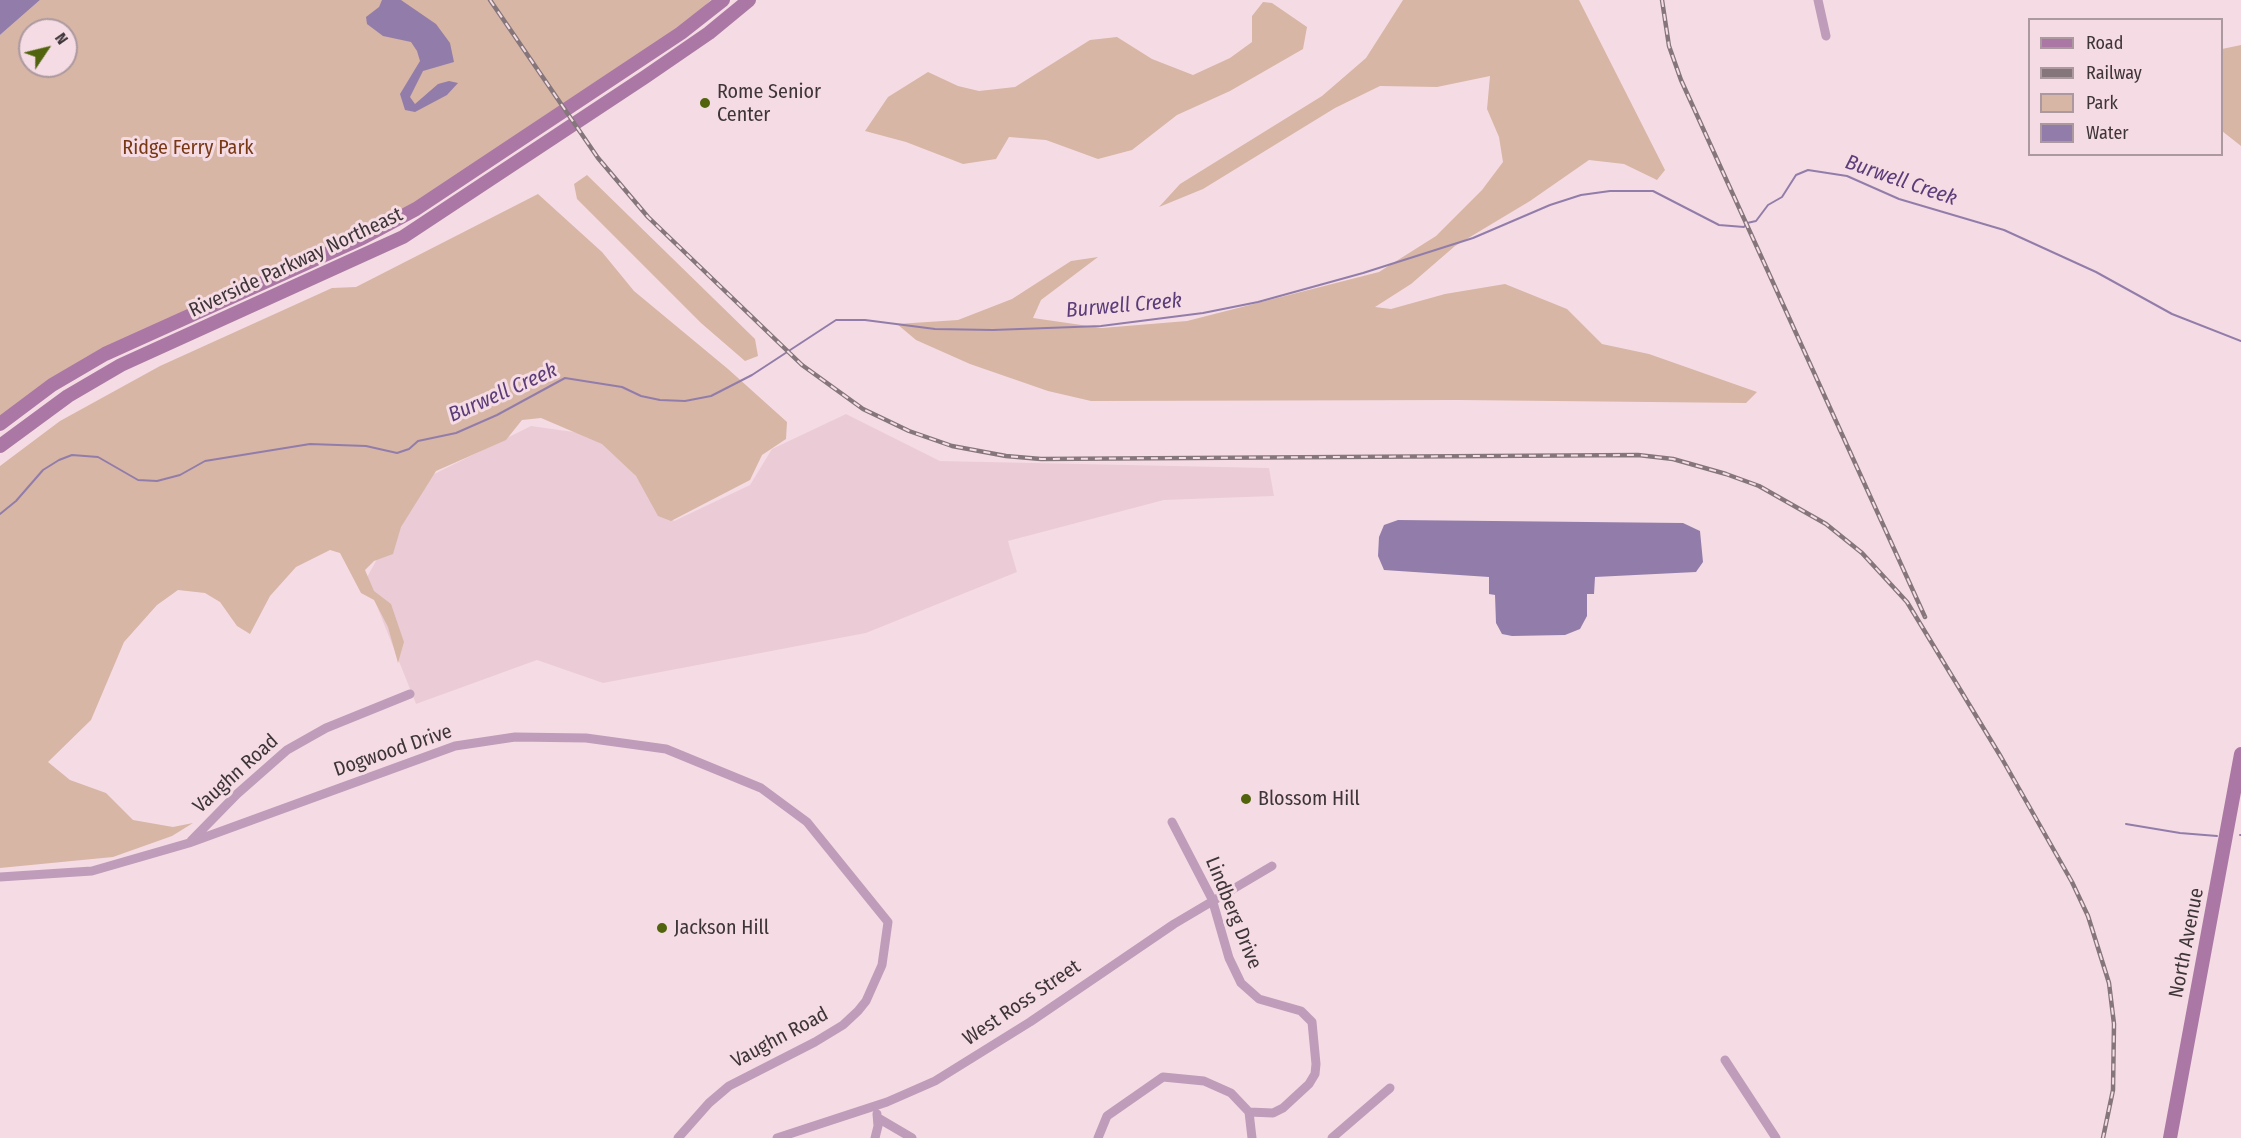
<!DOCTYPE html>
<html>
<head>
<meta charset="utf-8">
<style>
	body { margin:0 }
	#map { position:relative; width:2241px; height:1138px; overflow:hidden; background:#f5dce4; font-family:"Fira Sans Condensed",sans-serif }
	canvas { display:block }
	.legend { position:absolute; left:2028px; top:18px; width:195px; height:138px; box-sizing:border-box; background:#f5dce4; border:2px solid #ac999f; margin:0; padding:8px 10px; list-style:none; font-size:18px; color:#3e3538 }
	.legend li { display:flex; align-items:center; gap:12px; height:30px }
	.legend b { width:30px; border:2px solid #ac999f }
	.north { position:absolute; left:18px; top:18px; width:60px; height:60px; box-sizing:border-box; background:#f5dce4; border:2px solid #ac999f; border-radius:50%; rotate:55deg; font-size:16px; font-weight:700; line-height:24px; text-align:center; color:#3e3538 }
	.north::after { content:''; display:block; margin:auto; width:21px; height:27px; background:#51640d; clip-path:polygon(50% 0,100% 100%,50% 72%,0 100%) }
</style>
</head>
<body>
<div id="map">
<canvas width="2241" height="1138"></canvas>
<ul class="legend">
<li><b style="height:8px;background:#ab78a5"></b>Road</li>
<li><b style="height:8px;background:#85767b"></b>Railway</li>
<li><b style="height:16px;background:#d7b6a6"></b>Park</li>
<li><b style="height:16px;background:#927daa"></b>Water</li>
</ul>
<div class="north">N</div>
</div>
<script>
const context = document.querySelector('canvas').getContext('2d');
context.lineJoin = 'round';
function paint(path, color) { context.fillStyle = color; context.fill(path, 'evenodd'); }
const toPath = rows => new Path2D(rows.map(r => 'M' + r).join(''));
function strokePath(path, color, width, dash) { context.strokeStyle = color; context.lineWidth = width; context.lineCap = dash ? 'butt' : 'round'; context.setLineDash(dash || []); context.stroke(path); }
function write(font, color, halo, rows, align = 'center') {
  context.font = font + ' "Fira Sans Condensed",sans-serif'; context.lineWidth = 6; context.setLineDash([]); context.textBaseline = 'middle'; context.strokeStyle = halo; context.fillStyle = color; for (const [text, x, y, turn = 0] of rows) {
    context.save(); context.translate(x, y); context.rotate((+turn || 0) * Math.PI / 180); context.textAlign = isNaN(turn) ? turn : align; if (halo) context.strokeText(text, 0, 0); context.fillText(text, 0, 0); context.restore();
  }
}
paint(toPath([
	[846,414,940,461,1269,468,1274,496,1164,500,1008,541,1017,572,866,633,603,683,537,660,416,704,366,579,420,481,531,426,602,436,674,521,750,485,772,449]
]), '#ebccd6');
paint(toPath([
	[40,0,711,0,693,17,658,41,437,190,373,226,306,257,291,259,243,285,125,338,71,367,0,416,0,35],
	[30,30,66,30,66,66,30,66],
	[1403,0,1579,0,1665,170,1657,180,1624,164,1589,160,1530,201,1455,246,1411,284,1375,307,1391,309,1445,294,1505,284,1567,309,1602,344,1649,354,1757,392,1746,403,1459,400,1091,401,1048,391,970,364,916,340,897,324,958,320,1012,299,1071,261,1098,257,1041,300,1033,318,1102,328,1187,321,1379,272,1436,236,1482,190,1503,162,1499,137,1487,109,1490,76,1437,87,1380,86,1335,108,1203,189,1159,207,1180,184,1322,96,1366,58],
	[1263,2,1272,3,1307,27,1303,49,1230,91,1177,115,1132,150,1098,159,1046,140,1009,137,996,159,963,164,906,142,865,131,888,97,928,72,958,86,979,91,1015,87,1090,40,1117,37,1152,59,1193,75,1230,58,1252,42,1252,16],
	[2241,45,2241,146,2222,131,2222,49],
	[587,175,755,339,758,356,745,361,701,323,577,199,574,184],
	[538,194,602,252,634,291,728,369,787,422,786,439,762,455,750,480,671,521,658,516,636,476,602,444,541,418,522,420,506,440,436,471,401,527,393,554,374,561,365,570,374,591,391,604,404,642,398,663,388,627,374,600,361,593,340,553,330,550,296,567,270,596,250,634,237,626,220,602,205,593,178,590,157,605,124,642,91,720,48,762,70,780,106,793,133,820,173,827,193,823,172,836,113,857,0,868,0,466,60,421,160,366,332,288,356,287]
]), '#d7b6a6');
paint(toPath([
	[0,0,40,0,0,35],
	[382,0,401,0,436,24,450,43,454,62,423,71,410,97,415,104,438,84,449,81,458,83,447,95,415,112,405,110,400,94,420,61,417,51,411,42,383,36,367,24,366,17,379,7],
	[1398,520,1683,523,1700,531,1703,562,1696,572,1595,577,1594,594,1587,594,1587,616,1580,629,1565,635,1512,636,1502,634,1496,623,1495,595,1489,594,1489,577,1384,570,1378,556,1379,537,1384,525]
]), '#927daa');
strokePath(toPath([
	[0,514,16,501,43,470,59,460,72,455,98,457,138,480,157,481,180,475,205,461,310,444,366,446,397,453,409,449,418,441,456,433,497,415,565,378,622,387,641,396,660,400,685,401,711,396,752,375,836,320,865,320,935,329,993,330,1101,326,1203,313,1258,302,1363,273,1473,238,1550,205,1581,195,1610,191,1653,191,1719,225,1744,227,1747,223,1756,221,1768,205,1782,197,1796,175,1808,170,1847,176,1899,199,2004,230,2096,272,2172,314,2241,341],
	[2126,824,2180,833,2217,836],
	[2240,835,2241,835]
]), '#927daa', 2);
strokePath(toPath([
	[1818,0,1826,36],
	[1172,822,1212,899,1229,958,1241,983,1259,999,1301,1011,1312,1022,1316,1064,1315,1074,1309,1084,1283,1108,1273,1113,1249,1112],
	[191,841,237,794,287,750,326,728,410,694],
	[0,877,92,871,189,843,455,746,515,737,586,738,666,749,761,788,807,822,888,922,882,965,866,1001,858,1011,843,1025,815,1042,729,1086,709,1103,678,1138],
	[1725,1060,1776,1138],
	[878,1118,912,1138],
	[777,1138,887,1102,935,1081,1030,1022,1174,924,1272,866],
	[875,1138,878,1126,877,1114],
	[1098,1138,1107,1116,1163,1077,1204,1081,1231,1093,1249,1112,1252,1138],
	[1332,1138,1390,1088]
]), '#bf9cba', 9);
strokePath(toPath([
	[0,424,52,385,105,354,362,238,416,209,681,33,723,0],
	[0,446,68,396,121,365,403,237,645,77,709,33,749,0],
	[2170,1138,2241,754]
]), '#ab78a5', 14);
const rail = toPath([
	[490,0,598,158,648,217,802,365,863,409,909,431,952,446,1006,456,1041,459,1638,455,1673,459,1726,474,1759,486,1826,524,1862,553,1907,602,2001,757,2072,882,2088,916,2109,983,2114,1024,2113,1090,2103,1138],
	[1662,0,1669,46,1681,80,1925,617]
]);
strokePath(rail, '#85767b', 4.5);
strokePath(rail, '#f5dce4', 2, [7]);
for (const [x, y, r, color] of [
	[705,103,6,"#51640d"],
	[1246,799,6,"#51640d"],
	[662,928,6,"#51640d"]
]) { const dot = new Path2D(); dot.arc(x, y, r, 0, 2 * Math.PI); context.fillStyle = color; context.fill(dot); strokePath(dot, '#f5dce4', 2); }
write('20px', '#3e3538', '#f5dce4', [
	["Rome Senior",717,92],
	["Center",717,115],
	["Blossom Hill",1258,799],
	["Jackson Hill",674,928]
], 'left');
write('20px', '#783814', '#f5dce4', [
	["Ridge Ferry Park",188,148]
]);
write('20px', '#3e3538', '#f5dce4', [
	["Riverside Parkway Northeast",296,263,-25],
	["Dogwood Drive",393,751,-19],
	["Vaughn Road",236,774,-42],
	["Lindberg Drive",1233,913,68],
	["North Avenue",2187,943,-79],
	["West Ross Street",1022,1003,-34],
	["Vaughn Road",780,1038,-28]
]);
write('italic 21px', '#5b3c79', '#f5dce4', [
	["Burwell Creek",1901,181,19],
	["Burwell Creek",1124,306,-5],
	["Burwell Creek",503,393,-24]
]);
</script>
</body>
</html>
